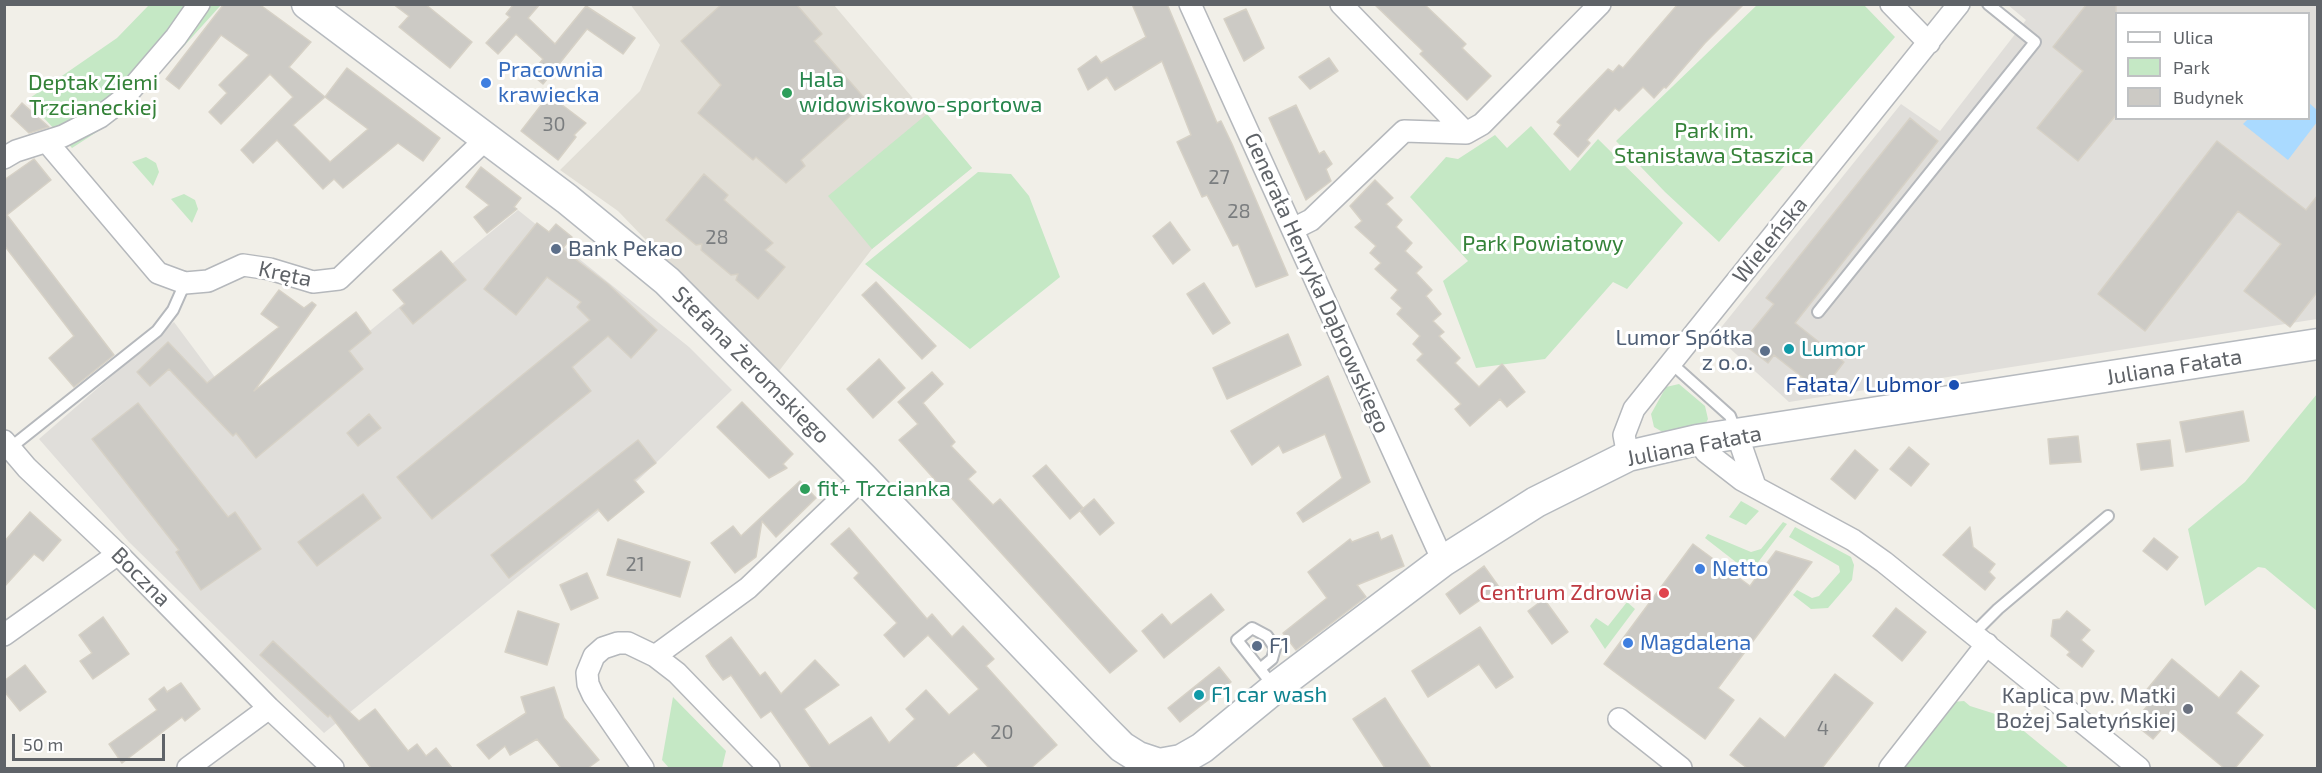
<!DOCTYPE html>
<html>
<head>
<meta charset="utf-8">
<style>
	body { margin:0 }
	#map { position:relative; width:2322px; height:773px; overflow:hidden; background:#f1efe8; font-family:"Exo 2",sans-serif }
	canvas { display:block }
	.frame { position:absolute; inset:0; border:6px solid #5f6368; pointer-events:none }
	.legend { position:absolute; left:2115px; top:12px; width:195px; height:108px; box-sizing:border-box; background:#fff; border:2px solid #bfc1c3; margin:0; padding:8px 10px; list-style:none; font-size:18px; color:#5f6368 }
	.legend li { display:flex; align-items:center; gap:12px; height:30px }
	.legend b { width:30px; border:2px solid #bfc1c3 }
	.scale { position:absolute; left:12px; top:734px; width:153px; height:27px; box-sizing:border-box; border:3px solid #5f6368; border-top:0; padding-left:8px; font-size:18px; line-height:21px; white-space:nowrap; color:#5f6368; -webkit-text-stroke:4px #fff; paint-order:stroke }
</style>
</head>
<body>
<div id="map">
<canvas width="2322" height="773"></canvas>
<div class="frame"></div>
<ul class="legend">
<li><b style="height:8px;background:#fff"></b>Ulica</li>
<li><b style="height:16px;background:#c5e8c5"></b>Park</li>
<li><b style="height:16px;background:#cccac5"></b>Budynek</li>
</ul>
<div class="scale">50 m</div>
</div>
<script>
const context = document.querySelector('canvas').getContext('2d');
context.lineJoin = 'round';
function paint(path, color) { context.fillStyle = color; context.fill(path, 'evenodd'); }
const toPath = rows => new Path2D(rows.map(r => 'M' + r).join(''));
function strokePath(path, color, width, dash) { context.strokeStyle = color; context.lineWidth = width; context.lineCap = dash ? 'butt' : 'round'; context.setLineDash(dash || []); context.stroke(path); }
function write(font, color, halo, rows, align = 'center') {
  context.font = font + ' "Exo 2",sans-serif'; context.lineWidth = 6; context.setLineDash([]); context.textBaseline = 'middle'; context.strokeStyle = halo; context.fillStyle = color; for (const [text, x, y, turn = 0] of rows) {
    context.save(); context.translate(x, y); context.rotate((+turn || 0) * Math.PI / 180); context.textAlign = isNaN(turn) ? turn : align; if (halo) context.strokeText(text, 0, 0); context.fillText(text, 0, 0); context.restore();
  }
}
paint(toPath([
	[2008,5,2317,5,2317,319,1789,402,1715,335,1901,104,1940,131,2026,20],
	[2116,14,2308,14,2308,118,2116,118],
	[518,210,689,347,732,390,637,481,324,733,129,542,39,439,174,322,252,427]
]), '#e0deda');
paint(toPath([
	[630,4,834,5,972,168,872,249,776,375,618,211,560,170,640,91,660,45]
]), '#e1ded6');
paint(toPath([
	[149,5,221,5,120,117,72,148,27,100,117,38],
	[1757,5,1864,5,1895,37,1719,242,1665,192,1616,141],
	[927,114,972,168,872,249,828,196],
	[1531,126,1570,171,1598,139,1683,223,1627,289,1613,282,1545,359,1476,368,1443,281,1468,261,1410,197,1446,157,1458,159,1495,135,1507,148],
	[146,157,156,163,159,172,153,186,132,162],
	[978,172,1011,174,1029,196,1060,277,970,349,865,264],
	[184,194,195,200,198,209,192,223,171,199],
	[1679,384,1705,406,1708,419,1704,427,1666,434,1654,427,1651,414,1666,387],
	[2317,394,2317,611,2265,568,2258,567,2205,606,2188,529,2245,482],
	[1741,501,1759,511,1746,525,1729,517],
	[1783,522,1787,524,1750,573,1705,538,1708,534,1751,552,1761,549],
	[1795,527,1851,557,1854,565,1852,580,1828,608,1811,609,1793,595,1797,590,1812,598,1819,596,1840,572,1839,566,1789,537],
	[1627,602,1635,609,1605,649,1590,626,1596,618,1608,626],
	[673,697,726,751,722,768,669,768,662,760],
	[1964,701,1970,706,2008,718,2069,768,1900,768,1952,702]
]), '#c5e8c5');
paint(toPath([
	[2309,103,2317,110,2317,122,2288,160,2243,124,2248,119,2308,118]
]), '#aadaff');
const building = toPath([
	[224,4,259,4,311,42,289,67,325,97,347,68,440,138,423,161,398,143,343,188,334,179,323,189,277,140,253,163,241,150,293,97,270,74,221,124,209,112,227,93,219,85,249,55,221,35,179,89,166,79,224,4],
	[325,97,368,129,330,162,293,125,325,97],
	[393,4,425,4,472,42,450,68,399,27,409,16,393,4],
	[514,4,540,4,528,18,555,44,586,6,635,38,623,54,587,29,543,84,531,74,543,59,516,34,498,54,486,43,510,17,506,14,514,4],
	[722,4,796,4,822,34,814,41,867,101,801,160,805,166,786,183,756,157,753,160,698,113,721,85,681,41,722,4],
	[1132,4,1167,4,1217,123,1221,121,1232,144,1288,275,1256,287,1238,244,1233,246,1207,195,1202,197,1177,142,1191,135,1162,61,1115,90,1107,77,1088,90,1078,69,1096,56,1101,63,1146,37,1132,4],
	[1374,4,1424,4,1466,44,1462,48,1491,76,1467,100,1420,54,1423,51,1374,4],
	[1678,4,1744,4,1705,43,1666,88,1664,87,1654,98,1643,87,1619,111,1615,108,1587,140,1590,143,1578,157,1554,134,1561,125,1557,122,1608,69,1613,72,1619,65,1623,68,1678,4],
	[2087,4,2116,4,2116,115,2078,161,2037,128,2083,71,2053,47,2087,4],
	[1246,9,1264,48,1244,61,1224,19,1246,9],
	[1329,58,1338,71,1310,89,1299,77,1329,58],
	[549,95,586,123,574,135,576,137,558,160,521,131,549,95],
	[22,103,49,127,29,133,11,116,22,103],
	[1296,105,1319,154,1324,151,1332,164,1326,169,1331,181,1306,200,1269,118,1296,105],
	[1910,118,1938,141,1795,323,1844,362,1821,392,1774,355,1768,363,1742,343,1774,304,1766,298,1910,118],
	[2217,141,2306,210,2318,195,2318,291,2290,327,2244,291,2281,244,2238,211,2145,331,2098,294,2217,141],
	[34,159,51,180,7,215,114,355,74,387,49,358,74,336,4,245,4,180,34,159],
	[481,167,521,198,514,207,517,209,487,233,474,217,489,205,466,187,481,167],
	[704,174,728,195,724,200,773,243,765,250,785,267,758,299,736,280,738,274,731,275,701,250,702,244,696,245,666,220,704,174],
	[1375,180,1393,198,1386,204,1402,220,1396,227,1412,243,1405,251,1422,267,1416,273,1432,290,1426,296,1441,314,1433,321,1444,332,1439,336,1460,358,1455,363,1479,387,1502,364,1525,392,1507,407,1500,399,1470,426,1455,409,1461,404,1417,360,1423,354,1413,344,1420,336,1397,314,1402,308,1391,298,1398,290,1375,269,1381,263,1370,253,1376,246,1355,227,1362,221,1350,206,1375,180],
	[1170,222,1190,250,1173,264,1153,236,1170,222],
	[537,223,549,232,556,224,572,237,562,249,608,284,657,330,631,358,608,336,572,367,591,391,432,519,397,477,590,320,577,307,581,302,547,277,516,315,484,289,537,223],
	[441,251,466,280,413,324,400,308,405,304,393,290,441,251],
	[876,282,936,346,922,359,862,295,876,282],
	[1204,283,1230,323,1213,334,1187,294,1204,283],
	[279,290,304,308,312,302,316,305,254,391,356,312,371,333,349,351,363,369,256,458,236,433,233,436,169,369,150,386,137,372,168,342,207,383,279,327,261,314,279,290],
	[1288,334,1301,365,1227,399,1213,368,1288,334],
	[879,359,905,388,873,418,847,389,879,359],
	[932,372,943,384,923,403,955,442,951,446,976,472,968,479,993,505,1000,499,1137,651,1110,673,899,440,918,424,898,402,932,372],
	[1328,376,1370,482,1303,522,1297,513,1342,478,1325,434,1283,453,1279,445,1252,465,1231,431,1328,376],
	[742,402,793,454,783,464,787,468,769,478,717,427,742,402],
	[138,403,228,517,235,512,261,549,201,590,176,552,179,550,92,439,138,403],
	[2243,411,2249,441,2186,452,2180,422,2243,411],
	[369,414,381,428,358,446,347,433,369,414],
	[2078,436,2081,462,2050,464,2048,439,2078,436],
	[638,440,656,463,634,480,644,492,608,521,598,509,509,578,491,555,638,440],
	[2170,440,2173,466,2141,470,2137,444,2170,440],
	[1909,447,1929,464,1911,486,1890,469,1909,447],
	[1855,450,1878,470,1855,499,1831,479,1855,450],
	[1046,465,1083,508,1070,519,1033,476,1046,465],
	[800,481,816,498,776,537,762,521,756,557,735,573,711,543,733,526,741,536,800,481],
	[363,494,381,518,317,566,298,542,363,494],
	[1094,499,1114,523,1100,535,1080,511,1094,499],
	[30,512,61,540,43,561,34,554,4,587,4,542,30,512],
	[1970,527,1973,547,1995,564,1989,572,1995,578,1985,590,1943,555,1970,527],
	[849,528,927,619,932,614,952,637,963,626,994,659,986,666,1057,745,1031,768,989,768,974,752,954,768,811,768,771,711,761,718,731,675,723,680,712,666,706,656,731,637,760,676,765,672,781,694,815,660,839,685,804,709,829,745,871,717,889,743,915,719,906,709,926,690,949,715,979,689,928,635,904,657,884,635,897,623,854,578,859,573,831,544,849,528],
	[1378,532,1381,540,1392,535,1404,566,1357,585,1366,597,1296,650,1283,633,1327,598,1308,572,1350,539,1352,542,1378,532],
	[2154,538,2178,557,2167,570,2143,551,2154,538],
	[618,539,690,562,680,597,607,575,618,539],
	[1693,544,1750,586,1776,551,1812,562,1718,688,1734,700,1705,739,1604,664,1693,544],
	[1484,566,1499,587,1460,614,1446,594,1484,566],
	[587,573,598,598,571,610,560,585,587,573],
	[1211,594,1224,610,1164,658,1142,631,1162,614,1171,625,1211,594],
	[1544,599,1568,632,1552,644,1528,611,1544,599],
	[1896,608,1926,632,1902,661,1873,636,1896,608],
	[518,611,559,624,547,665,505,652,518,611],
	[2067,611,2090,630,2081,640,2094,651,2082,667,2067,655,2070,652,2051,636,2053,620,2060,619,2067,611],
	[103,617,129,654,93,679,80,661,92,653,79,635,103,617],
	[1480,627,1513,677,1496,688,1479,664,1428,697,1412,671,1480,627],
	[273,641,359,721,375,709,408,751,417,744,426,756,436,748,452,768,371,768,330,715,328,717,260,655,273,641],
	[2172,659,2219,698,2241,671,2259,686,2236,713,2263,735,2235,768,2224,768,2168,722,2153,739,2133,723,2148,705,2140,698,2172,659],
	[25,665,46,692,20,711,4,691,4,681,25,665],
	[1219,667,1231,682,1180,722,1168,708,1219,667],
	[1835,674,1873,703,1822,768,1747,768,1730,755,1760,718,1785,738,1835,674],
	[181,683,200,709,185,721,182,717,122,763,109,744,157,710,149,699,164,687,167,692,181,683],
	[554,687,564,718,599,760,588,768,561,768,537,739,510,755,505,746,489,759,477,745,526,713,521,697,554,687],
	[1385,698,1401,723,1431,768,1385,768,1353,719,1385,698]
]);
paint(building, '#cccac5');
strokePath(building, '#d6d1c6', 1.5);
const lane = toPath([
	[1818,312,2035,42,1988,4],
	[1671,363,1730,416,1736,432],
	[10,448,157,331,173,310,185,283],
	[1974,633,1998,609,2108,516],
	[1260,669,1272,659,1275,648,1267,636,1252,628,1237,640,1260,669,1275,688]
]);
const street = toPath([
	[1190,4,1443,561],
	[1341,4,1466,133],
	[1891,4,1929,43],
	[47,142,158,273,185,283,208,281,243,265,270,269,313,282,339,279,486,139],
	[4,158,16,151,63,136,100,117,122,100,176,37,199,4],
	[1293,229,1311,220,1404,131,1466,133,1482,124,1600,4],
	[1737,434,1755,486],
	[1697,440,1706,452,1742,480,1853,540,1884,562,2139,768],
	[4,441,27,468,118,554,269,708,333,768],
	[1628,456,1624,435,1634,409,1959,4],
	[4,635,118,554],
	[655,656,748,588,863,478],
	[1619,719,1681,768],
	[188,768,269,708],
	[643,768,593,695,588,684,587,673,594,656,603,648,618,643,628,643,655,656,677,673,769,768],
	[1890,768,1987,644]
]);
const secondary = toPath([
	[307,4,567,199,667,281,863,478,1105,730,1122,747,1138,757,1159,764,1181,760,1202,748,1275,688,1443,561,1536,502,1628,456,1697,440,2318,344]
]);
strokePath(lane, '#b5b8bc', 14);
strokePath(street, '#b5b8bc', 24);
strokePath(secondary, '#b6babf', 33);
strokePath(lane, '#fff', 10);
strokePath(street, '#fff', 21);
strokePath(secondary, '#fff', 30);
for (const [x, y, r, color] of [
	[486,83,6,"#3f7fe0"],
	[787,93,6,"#2e9e5b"],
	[556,249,6,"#5c6f8a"],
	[1789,349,6,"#0f9aa8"],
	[1765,351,6,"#5c6f8a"],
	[1954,385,6,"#1a4fb4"],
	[805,489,6,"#2e9e5b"],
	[1700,569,6,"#3f7fe0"],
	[1664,593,6,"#e0444e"],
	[1628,643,6,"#3f7fe0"],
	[1257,646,6,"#5c6f8a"],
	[1199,695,6,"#0f9aa8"],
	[2188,709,6,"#6b7280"]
]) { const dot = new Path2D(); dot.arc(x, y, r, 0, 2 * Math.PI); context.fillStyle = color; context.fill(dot); strokePath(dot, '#fff', 2); }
write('20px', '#7a7d7f', null, [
	["30",554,124],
	["27",1219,177],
	["28",1239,211],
	["28",717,237],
	["21",635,564],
	["4",1823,728],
	["20",1002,732]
]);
write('22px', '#366cbe', '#fff', [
	["Pracownia",498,70],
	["krawiecka",498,95],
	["Netto",1712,569],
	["Magdalena",1640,643]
], 'left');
write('22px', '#27864d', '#fff', [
	["Hala",799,80],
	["widowiskowo-sportowa",799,105],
	["fit+ Trzcianka",817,489]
], 'left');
write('22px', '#348238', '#fff', [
	["Deptak Ziemi",93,83],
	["Trzcianeckiej",93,108],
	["Park im.",1714,131],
	["Stanisława Staszica",1714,156],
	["Park Powiatowy",1543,244]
]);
write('22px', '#5f6368', '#fff', [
	["Wieleńska",1770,240,-51],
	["Kręta",285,274,12],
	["Generała Henryka Dąbrowskiego",1317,283,66],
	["Stefana Żeromskiego",751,365,45],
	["Juliana Fałata",2174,367,-9],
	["Juliana Fałata",1694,446,-11],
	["Boczna",141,577,45]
]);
write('22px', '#4e5e75', '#fff', [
	["Bank Pekao",568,249],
	["Lumor Spółka",1753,338,"right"],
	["z o.o.",1753,363,"right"],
	["F1",1269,646]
], 'left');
write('22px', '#0d838f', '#fff', [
	["Lumor",1801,349],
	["F1 car wash",1211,695]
], 'left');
write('22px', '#164399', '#fff', [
	["Fałata/ Lubmor",1942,385]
], 'right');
write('22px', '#be3a42', '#fff', [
	["Centrum Zdrowia",1652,593]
], 'right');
write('22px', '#5b616d', '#fff', [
	["Kaplica pw. Matki",2176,696],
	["Bożej Saletyńskiej",2176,721]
], 'right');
</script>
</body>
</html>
